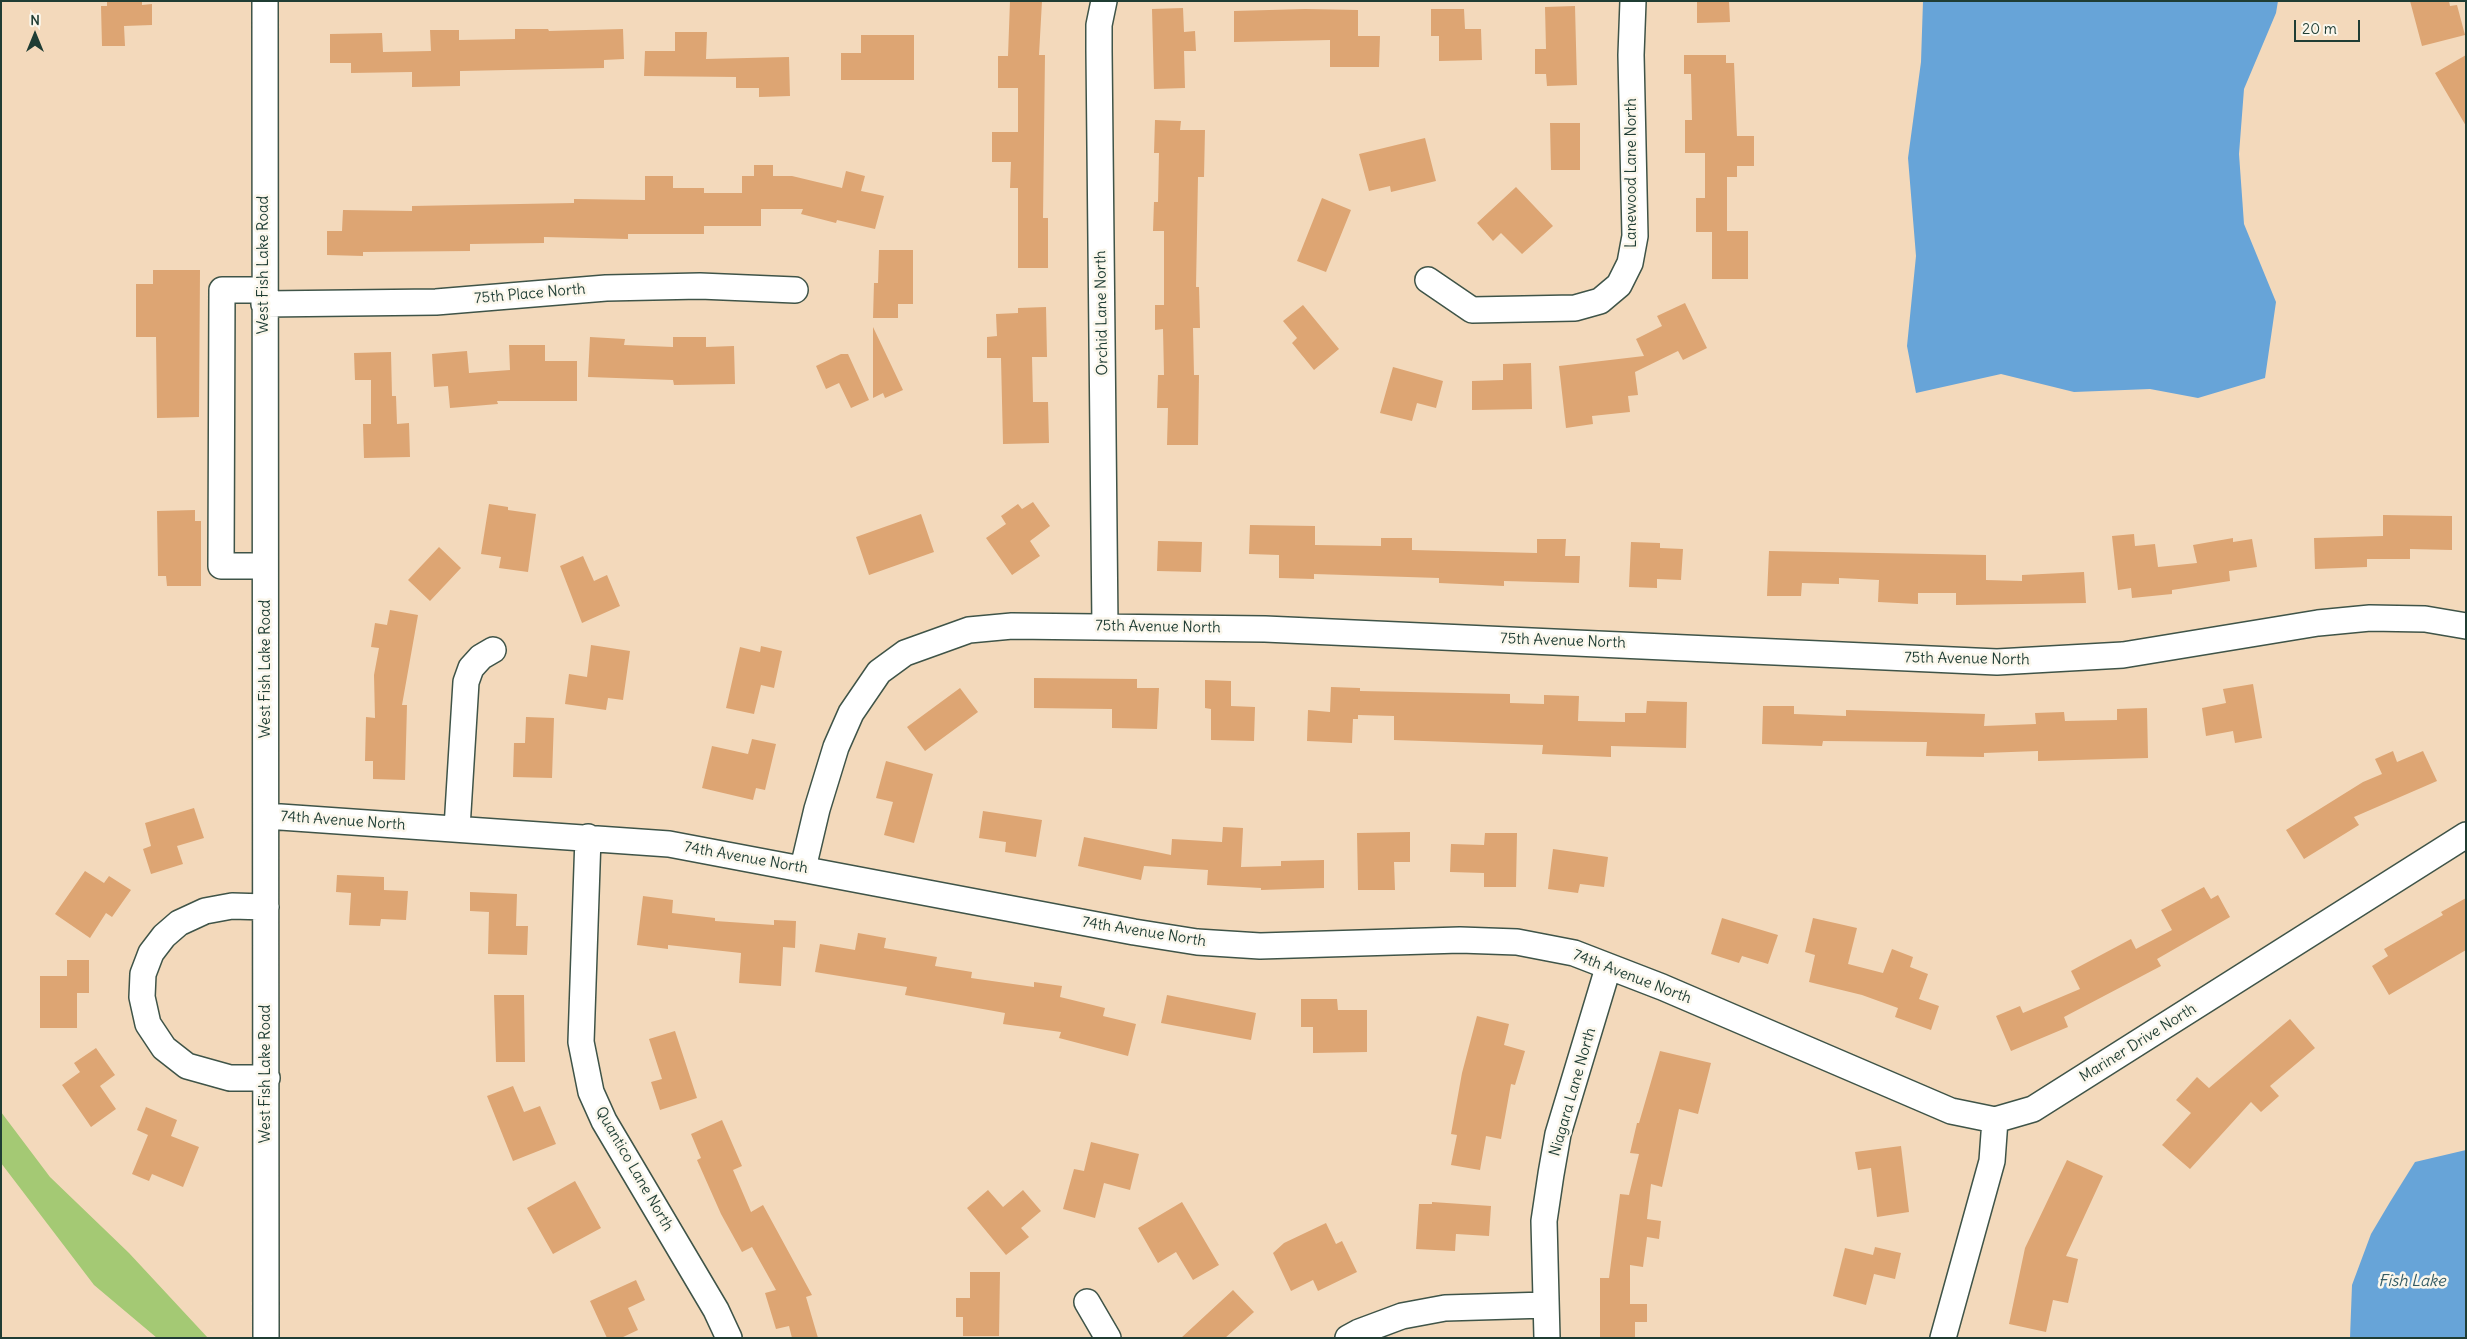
<!DOCTYPE html>
<html>
<head>
<meta charset="utf-8">
<style>
	body { margin:0 }
	#map { position:relative; width:2467px; height:1339px; overflow:hidden; background:#f3d9bb; font-family:Delius,sans-serif }
	canvas { display:block }
	.frame { position:absolute; inset:0; border:2px solid #1f3d34; pointer-events:none }
	.north { position:absolute; left:10px; top:10px; width:50px; height:50px; -webkit-text-stroke:4px #fbf7ec; paint-order:stroke; rotate:0deg; font-size:14px; font-weight:700; line-height:20px; text-align:center; color:#1f3d34 }
	.north::after { content:''; display:block; margin:auto; width:18px; height:22px; background:#1f3d34; clip-path:polygon(50% 0,100% 100%,50% 72%,0 100%) }
	.scale { position:absolute; left:2294px; top:20px; width:66px; height:22px; box-sizing:border-box; border:2px solid #1f3d34; border-top:0; padding-left:6px; font-size:15px; line-height:18px; white-space:nowrap; color:#1f3d34; -webkit-text-stroke:4px #fbf7ec; paint-order:stroke }
</style>
</head>
<body>
<div id="map">
<canvas width="2467" height="1339"></canvas>
<div class="frame"></div>
<div class="north">N</div>
<div class="scale">20 m</div>
</div>
<script>
const context = document.querySelector('canvas').getContext('2d');
context.lineJoin = 'round';
function paint(path, color) { context.fillStyle = color; context.fill(path, 'evenodd'); }
const toPath = rows => new Path2D(rows.map(r => 'M' + r).join(''));
function strokePath(path, color, width, dash) { context.strokeStyle = color; context.lineWidth = width; context.lineCap = dash ? 'butt' : 'round'; context.setLineDash(dash || []); context.stroke(path); }
function write(font, color, halo, rows, align = 'center') {
  context.font = font + ' Delius,sans-serif'; context.lineWidth = 5; context.setLineDash([]); context.textBaseline = 'middle'; context.strokeStyle = halo; context.fillStyle = color; for (const [text, x, y, turn = 0] of rows) {
    context.save(); context.translate(x, y); context.rotate((+turn || 0) * Math.PI / 180); context.textAlign = isNaN(turn) ? turn : align; if (halo) context.strokeText(text, 0, 0); context.fillText(text, 0, 0); context.restore();
  }
}
paint(toPath([
	[1,1112,50,1177,129,1253,208,1338,157,1338,94,1285,1,1163]
]), '#a4c974');
paint(toPath([
	[1923,1,2278,1,2276,13,2244,89,2239,154,2244,224,2276,302,2265,378,2198,398,2150,389,2074,392,2001,374,1916,393,1907,346,1916,256,1908,158,1921,62],
	[2466,1150,2466,1338,2350,1338,2352,1285,2371,1234,2390,1202,2415,1162]
]), '#67a4d8');
paint(toPath([
	[107,1,142,1,142,5,152,4,152,25,124,26,125,46,102,46,101,6,107,6],
	[1010,1,1042,1,1039,55,1045,55,1043,218,1048,218,1048,268,1018,268,1018,188,1010,188,1011,162,992,162,992,132,1018,132,1018,88,998,88,998,56,1008,56],
	[1697,1,1729,1,1730,22,1697,23],
	[2410,1,2449,1,2450,6,2457,5,2465,35,2422,46],
	[1575,6,1577,85,1547,86,1546,74,1535,74,1535,49,1546,49,1545,7],
	[1183,8,1184,32,1195,31,1196,51,1184,51,1185,88,1154,89,1152,9],
	[1305,9,1358,10,1358,36,1380,36,1379,67,1330,67,1330,40,1234,42,1234,11],
	[1431,9,1464,9,1465,29,1481,29,1482,60,1439,61,1439,36,1431,36],
	[515,29,548,29,549,31,623,29,624,59,604,60,604,68,460,71,460,86,412,87,412,72,351,73,351,63,330,63,330,34,382,33,383,52,431,51,430,30,459,30,459,40,515,39],
	[675,32,707,32,706,59,789,57,790,96,759,97,759,88,736,88,736,77,644,76,645,51,675,51],
	[861,35,914,35,914,80,841,80,841,53,861,53],
	[1684,55,1726,55,1726,63,1734,63,1737,136,1754,136,1754,166,1737,166,1737,177,1727,177,1727,231,1748,231,1748,279,1712,279,1712,232,1696,232,1696,198,1705,198,1705,153,1685,153,1685,120,1692,120,1691,74,1684,74],
	[2466,55,2466,126,2435,73],
	[1155,120,1181,121,1180,130,1205,130,1204,177,1198,177,1196,287,1199,287,1200,328,1193,328,1194,375,1199,375,1198,445,1167,445,1168,408,1157,408,1158,375,1164,375,1163,329,1155,330,1155,305,1164,305,1164,231,1153,231,1154,202,1158,202,1159,153,1154,153],
	[1550,123,1580,123,1580,170,1551,170],
	[1425,138,1436,181,1391,192,1390,186,1369,191,1359,154],
	[754,165,773,165,773,176,792,176,842,188,846,171,865,176,861,191,884,196,875,229,837,220,836,223,801,214,803,209,761,209,761,226,704,226,704,234,628,234,628,239,544,237,544,243,470,244,470,251,363,252,363,256,327,255,327,231,342,231,343,210,412,211,412,206,574,203,574,199,645,200,645,176,673,176,673,188,704,188,704,193,742,193,742,176,754,176],
	[1516,187,1553,226,1522,254,1501,233,1493,241,1477,223],
	[1322,198,1351,210,1326,272,1297,261],
	[879,250,913,250,913,304,898,304,898,318,873,318,874,283,878,283],
	[153,270,200,270,199,417,157,418,156,337,136,337,136,284,153,284],
	[1685,303,1707,348,1683,360,1678,351,1635,372,1638,395,1628,396,1630,412,1592,416,1593,424,1566,428,1559,366,1644,356,1636,339,1662,326,1657,316],
	[1303,305,1339,349,1314,370,1292,343,1297,338,1283,321],
	[1046,307,1047,357,1032,357,1033,402,1048,402,1049,443,1003,444,1001,358,987,358,987,337,997,336,996,314,1018,313,1018,308],
	[873,327,903,390,885,398,883,393,873,398],
	[590,337,625,339,624,345,673,347,673,337,706,337,706,347,734,346,735,384,674,385,673,380,588,377],
	[509,345,545,345,545,361,577,361,577,401,497,401,498,404,450,408,448,386,434,387,432,354,467,351,469,373,510,370],
	[391,352,392,396,396,396,397,424,409,423,410,457,364,458,363,424,371,424,371,380,355,380,354,353],
	[841,354,848,354,869,400,851,408,839,383,826,389,816,366],
	[1531,363,1532,409,1472,410,1472,381,1503,380,1503,364],
	[1393,367,1443,381,1436,408,1417,403,1412,421,1380,413],
	[1033,502,1050,526,1030,541,1040,556,1012,575,986,538,1006,524,1001,516,1018,504,1022,509],
	[489,504,508,507,508,510,536,514,528,572,499,568,501,557,481,554],
	[195,510,195,521,201,521,201,586,167,586,166,576,158,576,157,511],
	[921,514,934,552,869,575,856,537],
	[2383,515,2452,516,2452,550,2410,549,2410,559,2367,559,2367,567,2315,569,2314,538,2383,536],
	[1250,525,1315,526,1315,545,1381,546,1381,538,1412,538,1412,550,1537,553,1537,539,1566,539,1565,556,1580,556,1579,583,1504,581,1504,586,1439,583,1439,578,1314,574,1314,579,1279,578,1279,555,1249,554],
	[2134,534,2135,546,2155,544,2158,567,2197,563,2193,545,2233,538,2233,542,2252,539,2257,567,2229,571,2230,581,2172,590,2172,594,2132,598,2131,588,2118,590,2112,536],
	[1158,541,1202,542,1201,572,1157,571],
	[1631,542,1660,543,1660,548,1683,549,1681,580,1657,579,1657,588,1629,587],
	[439,547,461,568,430,601,408,580],
	[1769,551,1986,555,1986,580,2022,581,2022,575,2084,572,2086,603,1956,605,1956,593,1918,593,1918,604,1878,602,1879,580,1839,578,1839,584,1802,583,1801,596,1767,596],
	[583,556,594,581,607,575,620,606,582,623,560,566],
	[390,610,418,615,402,705,407,705,405,780,373,779,373,761,365,761,366,717,375,718,374,675,379,648,371,647,375,623,387,625],
	[591,645,630,651,623,700,608,698,606,710,565,704,569,674,587,677],
	[761,646,782,651,774,688,761,685,754,714,726,708,740,647,760,652],
	[1034,678,1137,679,1137,688,1159,688,1157,729,1112,728,1112,709,1034,708],
	[1205,680,1231,681,1231,706,1255,707,1254,741,1211,740,1211,709,1205,708],
	[2253,684,2262,738,2235,743,2233,731,2206,736,2202,708,2226,703,2223,689],
	[1331,687,1360,688,1360,691,1510,694,1510,703,1544,704,1544,695,1579,696,1578,721,1625,722,1625,713,1646,713,1647,701,1687,702,1686,748,1611,746,1611,757,1542,754,1543,745,1394,740,1394,716,1358,715,1358,719,1353,719,1352,743,1307,741,1308,710,1330,712],
	[960,688,978,712,925,751,907,727],
	[1763,706,1794,706,1794,714,1846,716,1846,710,1985,714,1984,726,2036,724,2035,713,2064,712,2065,721,2117,720,2117,709,2147,708,2148,758,2038,761,2038,751,1984,753,1984,757,1926,756,1927,742,1823,741,1822,746,1762,744],
	[526,717,554,718,552,778,513,777,514,743,525,743],
	[752,739,776,744,765,790,756,788,753,800,702,788,712,746,748,754],
	[2393,751,2397,762,2423,751,2437,781,2354,817,2359,825,2304,859,2286,830,2363,782,2382,774,2375,759],
	[886,761,933,774,914,843,884,835,893,802,876,798],
	[194,808,204,838,177,846,183,864,151,874,143,849,151,846,145,823],
	[983,811,1042,820,1036,857,1005,852,1006,842,979,838],
	[1223,827,1243,828,1241,867,1281,866,1281,861,1324,860,1324,888,1261,890,1261,888,1207,885,1208,870,1144,866,1141,880,1078,866,1084,837,1171,855,1172,839,1222,842],
	[1410,832,1410,862,1394,862,1395,890,1358,890,1357,833],
	[1485,833,1517,833,1516,887,1484,887,1484,873,1450,872,1451,844,1484,845],
	[1553,849,1608,857,1604,887,1580,884,1578,893,1548,889],
	[85,871,104,883,109,876,131,890,112,917,106,913,90,938,55,914],
	[337,875,384,877,384,890,408,891,406,920,381,919,380,926,349,925,351,893,336,892],
	[2204,887,2211,899,2218,895,2230,917,2157,959,2161,966,2064,1017,2068,1027,2011,1051,1996,1016,2020,1006,2023,1013,2080,989,2071,971,2131,939,2136,949,2172,930,2161,910],
	[470,892,517,894,516,926,528,926,527,955,488,954,489,912,470,911],
	[643,896,673,900,672,913,715,918,715,921,774,925,774,920,796,921,795,948,783,947,781,986,739,983,741,953,668,945,668,949,637,945],
	[2466,898,2466,950,2389,995,2372,966,2388,956,2384,949,2443,915,2441,912],
	[1722,918,1778,935,1768,964,1742,956,1739,963,1711,954],
	[1813,918,1857,928,1848,964,1883,973,1892,949,1913,957,1910,967,1928,974,1919,999,1939,1006,1931,1030,1895,1017,1898,1008,1862,995,1809,982,1815,955,1805,952],
	[858,933,886,938,884,948,937,957,935,966,972,972,971,978,1034,987,1034,982,1062,986,1060,997,1105,1008,1103,1016,1136,1024,1128,1056,1059,1038,1061,1032,1003,1024,1005,1013,905,995,907,987,815,972,820,944,855,950],
	[67,960,89,960,89,993,77,993,77,1028,40,1028,40,976,67,976],
	[494,995,524,995,525,1062,496,1062],
	[1167,995,1256,1013,1251,1040,1161,1023],
	[1301,999,1337,999,1338,1010,1367,1010,1367,1052,1313,1053,1313,1027,1301,1027],
	[1477,1016,1509,1024,1504,1045,1525,1051,1515,1085,1511,1084,1501,1139,1486,1136,1480,1170,1451,1165,1457,1135,1451,1134,1462,1073],
	[2290,1019,2315,1048,2270,1086,2279,1096,2261,1112,2251,1102,2190,1169,2162,1145,2191,1113,2176,1100,2197,1077,2209,1088],
	[675,1031,697,1098,660,1110,651,1082,662,1079,649,1039],
	[96,1048,115,1075,100,1086,116,1109,91,1127,62,1085,80,1072,74,1063],
	[1660,1051,1711,1063,1698,1114,1679,1109,1662,1187,1651,1184,1647,1219,1661,1221,1659,1239,1647,1237,1643,1267,1630,1265,1630,1304,1647,1304,1647,1322,1635,1322,1635,1338,1600,1337,1600,1278,1609,1278,1620,1194,1629,1195,1639,1154,1630,1153,1637,1123,1639,1123],
	[513,1086,524,1112,540,1106,556,1144,513,1161,487,1096],
	[146,1107,177,1120,171,1136,199,1147,183,1187,152,1174,149,1181,132,1174,148,1135,137,1130],
	[722,1120,742,1166,733,1170,751,1212,763,1205,812,1295,806,1297,818,1338,792,1338,789,1326,776,1329,765,1293,776,1290,752,1247,742,1252,721,1214,697,1160,701,1158,691,1134],
	[1091,1142,1139,1154,1130,1190,1104,1183,1095,1218,1063,1209,1074,1169,1084,1171],
	[1901,1146,1909,1212,1877,1217,1871,1168,1858,1170,1855,1152],
	[2067,1160,2103,1176,2066,1256,2078,1259,2068,1303,2053,1300,2046,1332,2009,1324,2025,1248],
	[575,1181,601,1228,553,1254,527,1208],
	[988,1190,1003,1207,1023,1190,1041,1211,1021,1228,1029,1237,1006,1255,967,1208],
	[1182,1202,1219,1265,1193,1280,1176,1252,1158,1263,1138,1228],
	[1432,1202,1491,1206,1489,1236,1456,1234,1455,1251,1416,1249,1419,1204,1432,1204],
	[1326,1223,1336,1244,1342,1241,1357,1272,1318,1291,1313,1280,1291,1291,1273,1253,1284,1243],
	[1875,1247,1901,1253,1895,1279,1874,1274,1866,1305,1833,1296,1845,1248,1873,1255],
	[970,1272,1000,1272,999,1336,963,1336,963,1317,956,1317,956,1298,970,1298],
	[636,1280,645,1300,628,1308,638,1330,621,1338,607,1338,590,1301],
	[1233,1290,1254,1312,1225,1338,1181,1338]
]), '#dda573');
const minor = toPath([
	[265,1,266,1338],
	[1104,1,1099,25,1099,51,1105,626],
	[1428,280,1472,310,1575,308,1600,301,1619,285,1630,263,1635,236,1631,55,1633,1],
	[264,290,222,290,221,566,265,566],
	[264,304,436,302,606,288,700,286,795,290],
	[266,816,669,844,1134,932,1197,942,1260,946,1460,940,1517,942,1574,953,1662,987,1951,1111,1995,1120],
	[457,828,466,682,471,668,481,657,493,650],
	[588,837,581,1042,591,1092,604,1121,716,1310,729,1338],
	[803,868,817,809,836,747,851,713,879,672,905,653,969,630,1012,626,1265,629,1997,662,2123,655,2318,623,2370,618,2425,619,2466,626],
	[266,907,232,906,205,911,179,923,164,936,151,953,143,974,142,997,148,1024,164,1048,187,1066,230,1078,267,1078],
	[1087,1302,1108,1338],
	[1348,1338,1359,1332,1402,1316,1445,1308,1546,1305],
	[1547,1338,1544,1221,1551,1174,1558,1134,1608,968],
	[1943,1338,1992,1161,1995,1120,2033,1109,2466,835]
]);
strokePath(minor, '#3f5448', 28);
strokePath(minor, '#fff', 25);
write('15px', '#1f3d34', '#fbf7ec', [
	["Lanewood Lane North",1632,173,-90],
	["West Fish Lake Road",264,265,-90],
	["75th Place North",530,294,-5],
	["Orchid Lane North",1102,313,-91],
	["75th Avenue North",1158,627,1],
	["75th Avenue North",1563,641,2],
	["75th Avenue North",1967,659,1],
	["West Fish Lake Road",266,669,-90],
	["74th Avenue North",343,821,4],
	["74th Avenue North",746,858,10],
	["74th Avenue North",1144,932,9],
	["74th Avenue North",1632,977,21],
	["Mariner Drive North",2138,1043,-32],
	["West Fish Lake Road",266,1074,-90],
	["Niagara Lane North",1573,1092,-74],
	["Quantico Lane North",634,1169,60]
]);
write('italic 16px', '#355c65', '#fbf7ec', [
	["Fish Lake",2412,1281]
]);
</script>
</body>
</html>
